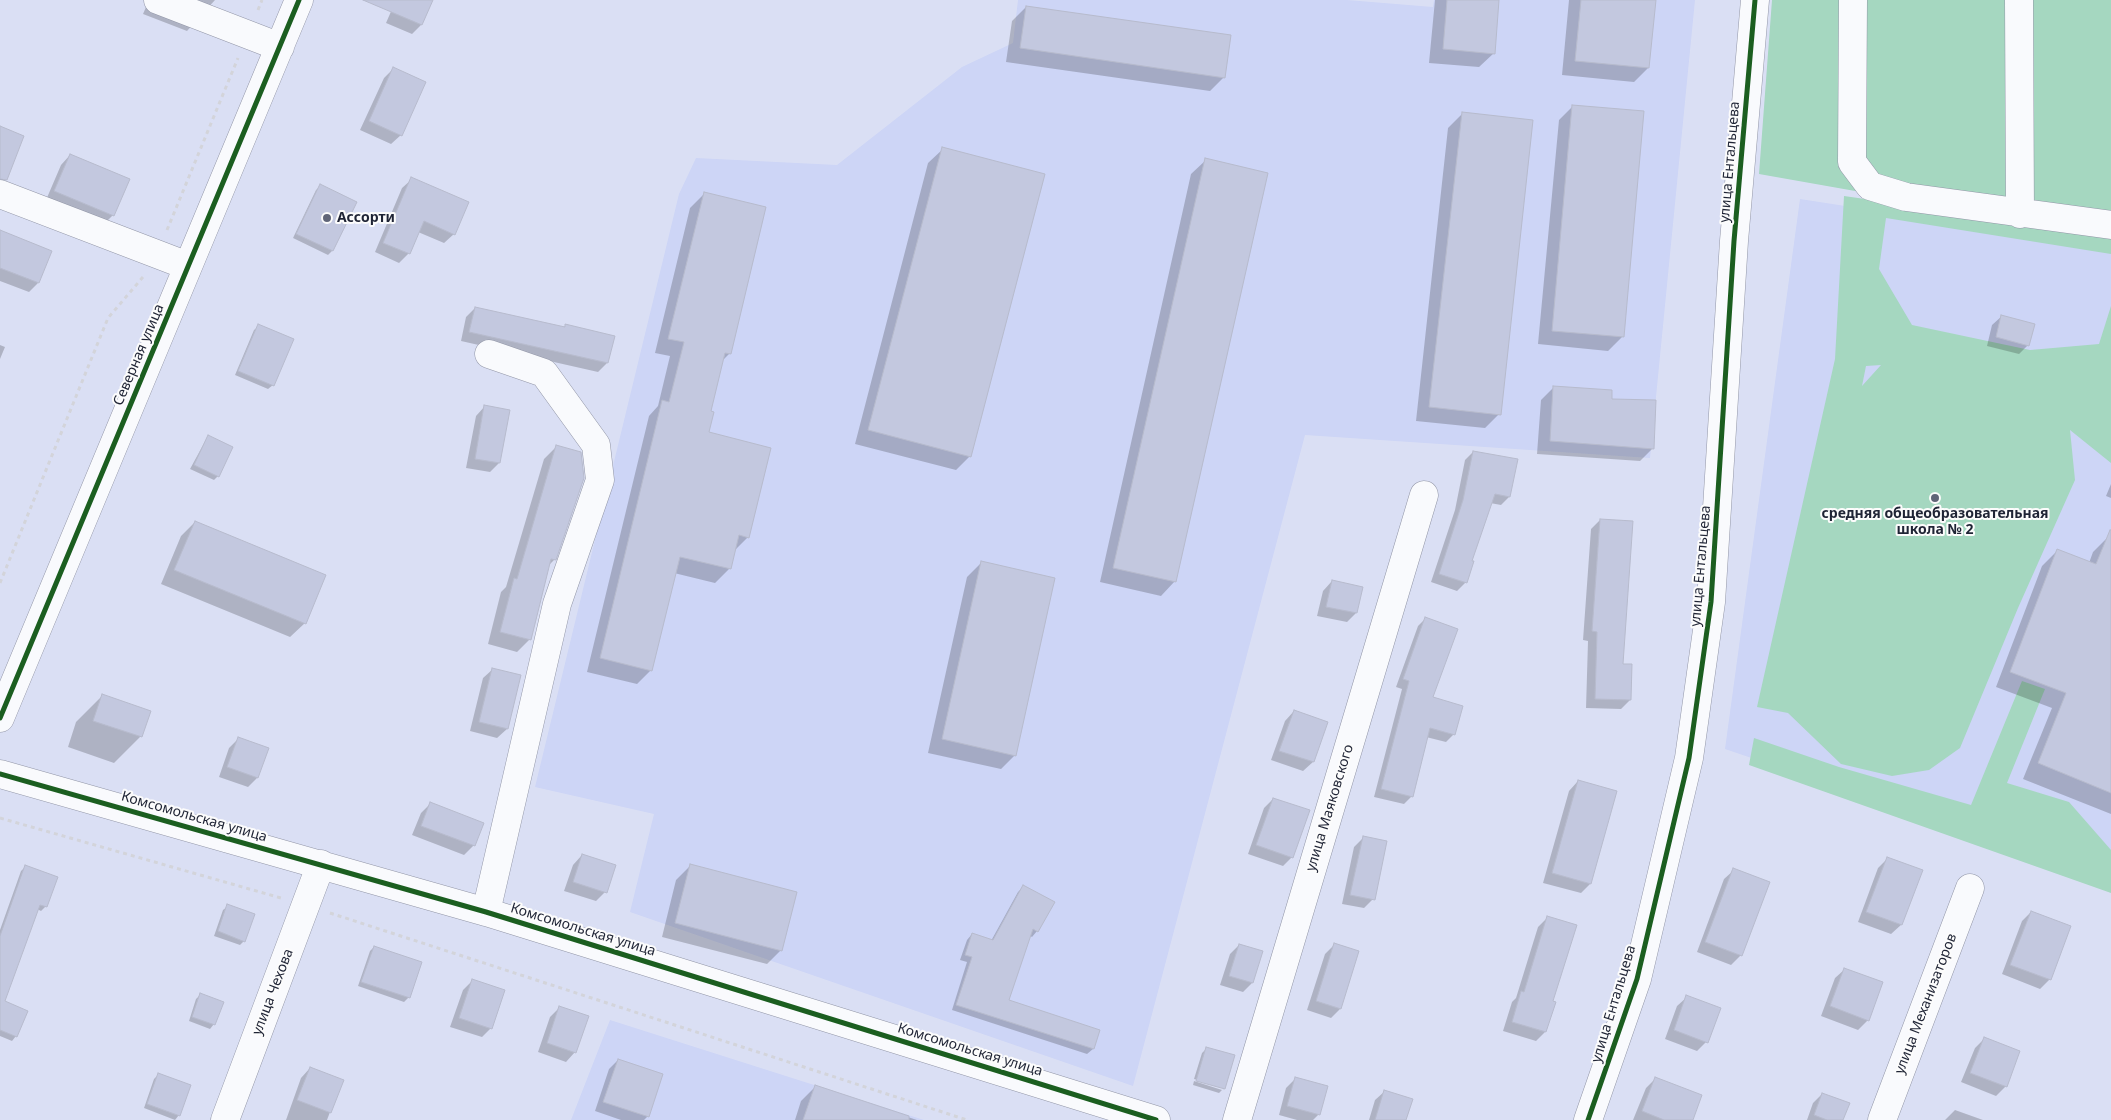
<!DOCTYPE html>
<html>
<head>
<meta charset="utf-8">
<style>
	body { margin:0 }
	canvas { display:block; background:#dadff4 }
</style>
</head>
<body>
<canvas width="2111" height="1120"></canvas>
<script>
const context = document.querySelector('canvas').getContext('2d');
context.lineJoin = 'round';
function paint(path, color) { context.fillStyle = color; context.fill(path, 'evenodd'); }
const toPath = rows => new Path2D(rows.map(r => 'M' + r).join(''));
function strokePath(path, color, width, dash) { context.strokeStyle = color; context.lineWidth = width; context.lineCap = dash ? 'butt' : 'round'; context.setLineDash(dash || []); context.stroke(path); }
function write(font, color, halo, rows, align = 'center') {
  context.font = font + ' "Noto Sans",sans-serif'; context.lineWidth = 4; context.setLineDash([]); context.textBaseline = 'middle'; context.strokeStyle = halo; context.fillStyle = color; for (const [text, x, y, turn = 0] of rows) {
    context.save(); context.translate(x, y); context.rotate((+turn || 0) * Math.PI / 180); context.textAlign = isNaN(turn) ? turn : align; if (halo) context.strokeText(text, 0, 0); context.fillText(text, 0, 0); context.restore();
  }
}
paint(toPath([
	[1018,0,1347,0,1433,7,1434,0,1695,0,1650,458,1305,435,1133,1086,630,912,654,814,535,787,679,194,696,158,837,165,962,67,1013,43],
	[1800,199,2111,247,2111,880,1725,749],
	[610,1020,924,1120,571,1120]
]), '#cdd5f6');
paint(toPath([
	[1772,0,2111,0,2111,230,1906,200,1759,174],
	[1844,196,2111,234,2111,254,1886,218,1879,269,1912,325,2030,350,2099,344,2111,306,2111,463,2070,430,2075,480,2018,608,1960,748,1929,770,1892,776,1841,764,1788,713,1757,707,1835,359],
	[1881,365,1862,386,1866,366],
	[2022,681,2045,689,2007,783,2069,802,2111,850,2111,893,1749,765,1754,738,1839,767,1971,805]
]), '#a5d7c0');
paint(toPath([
	[149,0,215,0,187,31,143,14],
	[396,0,431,0,421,25,412,34,386,23],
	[1435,0,1498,0,1494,53,1479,67,1429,63],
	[1569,0,1655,0,1648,68,1634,82,1562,75],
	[1026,7,1224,77,1210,91,1006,62,1012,21],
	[393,69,401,135,391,144,360,130,384,78],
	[1573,106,1622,337,1608,351,1538,344,1559,120],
	[1462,114,1499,414,1485,428,1416,421,1448,128],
	[943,149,970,456,956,470,855,444,928,163],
	[70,155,113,215,103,225,46,200,61,165],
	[1206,160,1175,581,1161,596,1100,582,1191,174],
	[412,179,454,234,444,243,418,232,409,253,399,263,375,252,402,188],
	[321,186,355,202,332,251,328,255,293,238,316,190],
	[704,194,730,353,722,361,710,412,708,433,748,537,734,551,729,569,715,583,674,573,651,670,637,684,587,672,649,416,658,406,670,356,655,353,690,208],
	[0,231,38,283,29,292,0,281],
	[475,308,563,328,566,325,607,363,598,372,461,341,466,317],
	[2002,316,2028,345,2019,354,1987,346,1992,325],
	[259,326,273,385,268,389,235,375,254,330],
	[0,345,5,347,0,359],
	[1554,387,1610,400,1653,448,1640,461,1537,454,1541,400],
	[485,406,499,463,490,472,466,468,476,416],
	[208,436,218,476,214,480,190,469],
	[557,446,583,478,554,560,548,566,530,639,517,652,488,644,501,592,506,587,544,459],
	[1473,452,1509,497,1501,505,1490,503,1470,561,1466,582,1457,591,1431,582,1455,510,1465,460],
	[2111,484,2111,498,2106,496],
	[1600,520,1621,665,1630,700,1621,709,1586,708,1588,641,1583,640,1591,529],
	[195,522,305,623,290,637,161,584,181,536],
	[2108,537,2111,538,2111,814,2023,779,2052,708,1996,687,2042,566,2057,551,2089,563,2093,552],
	[981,563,1015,755,1001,769,928,753,967,577],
	[1332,581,1362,588,1356,613,1347,622,1317,616,1323,591],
	[1426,618,1432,698,1454,734,1446,742,1426,737,1412,796,1404,804,1374,797,1402,689,1396,687,1418,626],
	[493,669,520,676,507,729,497,738,470,731,483,678],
	[102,696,141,736,114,763,68,747,76,722],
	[1294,711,1326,722,1313,762,1303,771,1271,760,1285,721],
	[238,739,267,749,257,778,248,787,219,777,229,748],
	[1578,781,1616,792,1590,884,1581,893,1543,883,1569,791],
	[1273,799,1292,857,1283,866,1248,854,1264,808],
	[430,804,474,845,464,855,412,835,421,813],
	[1363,838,1373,899,1364,908,1342,904,1354,847],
	[582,855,605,892,596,901,564,891,573,865],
	[1888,858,1921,871,1901,925,1891,934,1858,922,1878,868],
	[26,866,46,906,41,911,37,909,4,1002,16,1036,12,1041,0,1036,0,930,21,871],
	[690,866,781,950,767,964,662,937,676,880],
	[1734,870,1741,955,1731,965,1697,952,1724,879],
	[1024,886,1037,931,1032,937,1029,935,1007,1001,1098,1031,1093,1049,1087,1054,952,1010,967,962,960,960,967,940,972,934,991,941,1018,892],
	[228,906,244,941,240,945,214,936,223,910],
	[2031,912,2050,979,2040,989,2002,974,2022,921],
	[1548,917,1552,1002,1545,1032,1536,1041,1503,1031,1512,1002,1516,998,1538,927],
	[1239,945,1252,983,1243,992,1220,985,1230,954],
	[1334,945,1340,1009,1331,1018,1307,1010,1325,954],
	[374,947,409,997,404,1002,358,986,370,951],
	[1845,969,1882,983,1868,1020,1858,1030,1821,1016,1835,978],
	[472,981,491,1028,482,1037,450,1027,463,990],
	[201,994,214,1024,210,1029,189,1021,196,999],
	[1687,997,1706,1042,1697,1051,1665,1039,1677,1006],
	[559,1008,575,1052,566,1062,538,1052,550,1017],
	[1984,1039,2006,1086,1996,1096,1961,1082,1975,1048],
	[1207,1048,1234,1056,1223,1090,1223,1087,1194,1079,1202,1053],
	[618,1060,648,1116,644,1120,621,1120,595,1111,609,1069],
	[310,1068,342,1080,327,1120,286,1120,301,1078],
	[158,1075,179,1115,175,1120,144,1108,154,1079],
	[1296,1078,1319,1114,1313,1120,1297,1120,1279,1115,1286,1088],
	[1655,1079,1691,1120,1633,1120,1646,1088],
	[1194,1081,1222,1090,1219,1093,1193,1085],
	[815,1087,917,1120,795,1120,801,1101],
	[1385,1091,1405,1120,1369,1120,1375,1100],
	[1822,1094,1842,1120,1807,1120,1813,1103],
	[1955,1110,1983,1120,1945,1120]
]), '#0003');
const building = toPath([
	[363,0,433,0,422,25,363,0],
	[1447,0,1499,0,1495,54,1443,49,1447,0],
	[1581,0,1656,0,1649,68,1575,61,1581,0],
	[1026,6,1231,35,1225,78,1020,48,1026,6],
	[393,67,426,82,402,136,369,121,393,67],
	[1572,105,1644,111,1624,337,1552,331,1572,105],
	[1462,112,1533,120,1501,415,1429,407,1462,112],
	[0,126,24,136,7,180,0,179,0,126],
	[942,147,1045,174,971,457,868,430,942,147],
	[70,154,130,179,114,216,54,191,70,154],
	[1205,158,1268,173,1176,582,1113,568,1205,158],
	[411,177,469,202,455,235,424,221,410,254,383,243,411,177],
	[320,184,357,202,333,251,296,234,320,184],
	[704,192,766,207,731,354,725,353,711,411,714,412,709,432,771,448,749,538,739,535,731,569,680,557,652,671,600,658,662,400,669,402,684,342,668,339,704,192],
	[0,230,52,251,39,283,0,268,0,230],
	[475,307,565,327,565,324,615,336,608,363,469,332,475,307],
	[2001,315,2035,324,2029,346,1996,337,2001,315],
	[258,324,294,339,274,386,238,371,258,324],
	[1553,386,1612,390,1612,399,1656,400,1654,449,1550,441,1553,386],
	[484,405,510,410,500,463,475,459,484,405],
	[208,435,233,447,219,477,194,465,208,435],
	[556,445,581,452,584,478,556,560,551,559,531,640,500,632,514,578,517,579,556,445],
	[1473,451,1518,459,1510,497,1495,494,1472,561,1474,561,1467,583,1439,574,1463,500,1473,451],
	[1600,519,1633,521,1623,664,1632,664,1631,700,1595,699,1597,632,1592,631,1600,519],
	[195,521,326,575,306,624,174,570,195,521],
	[2110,530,2111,530,2111,793,2038,763,2066,693,2010,672,2057,549,2096,564,2110,530],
	[981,561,1055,578,1016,756,942,739,981,561],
	[1332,580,1363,587,1357,613,1326,607,1332,580],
	[1425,617,1458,629,1433,697,1463,706,1455,735,1430,728,1413,797,1381,789,1409,681,1403,679,1425,617],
	[492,668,521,675,508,729,479,722,492,668],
	[102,694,151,711,142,737,93,721,102,694],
	[1294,710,1328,722,1314,762,1279,751,1294,710],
	[238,737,269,748,258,778,227,767,238,737],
	[1578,780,1617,791,1591,884,1552,873,1578,780],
	[1273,798,1310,810,1293,858,1256,845,1273,798],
	[430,802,484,823,475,846,421,826,430,802],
	[1363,836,1387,841,1375,900,1350,895,1363,836],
	[582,854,616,865,607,893,573,882,582,854],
	[1887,857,1923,870,1902,925,1866,912,1887,857],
	[690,864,797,892,782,951,675,923,690,864],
	[25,865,58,877,47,907,40,905,5,1001,28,1011,17,1037,0,1030,0,936,25,865],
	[1733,868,1770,882,1742,956,1705,942,1733,868],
	[1023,885,1055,902,1038,932,1033,929,1009,1000,1100,1030,1094,1049,956,1005,972,957,965,955,972,933,993,940,1023,885],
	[227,904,255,914,245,942,218,931,227,904],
	[2031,911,2071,926,2051,980,2010,965,2031,911],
	[1547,916,1577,925,1553,1001,1556,1002,1546,1032,1512,1022,1521,991,1524,992,1547,916],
	[1334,943,1359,951,1341,1009,1316,1001,1334,943],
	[1239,944,1263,951,1253,983,1229,976,1239,944],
	[374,946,422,962,410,998,361,982,374,946],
	[1844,968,1883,982,1869,1021,1830,1006,1844,968],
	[472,979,505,990,492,1029,459,1018,472,979],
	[200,993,224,1002,215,1025,192,1017,200,993],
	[1686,995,1721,1008,1708,1043,1674,1030,1686,995],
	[559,1006,589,1016,576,1053,547,1043,559,1006],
	[1984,1037,2020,1051,2007,1087,1970,1073,1984,1037],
	[1206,1047,1235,1055,1225,1089,1196,1081,1206,1047],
	[618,1059,663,1074,649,1117,603,1102,618,1059],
	[310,1067,344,1080,331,1113,297,1100,310,1067],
	[158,1073,191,1085,180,1116,147,1104,158,1073],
	[1295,1077,1328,1086,1320,1115,1287,1106,1295,1077],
	[1655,1077,1702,1095,1693,1120,1664,1120,1642,1111,1655,1077],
	[815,1085,909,1116,909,1120,803,1120,815,1085],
	[1384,1090,1413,1099,1406,1120,1375,1120,1384,1090],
	[1822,1093,1850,1103,1843,1120,1827,1120,1814,1115,1822,1093]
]);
paint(building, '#c3c8df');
strokePath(building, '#b7bbcd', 1);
const minor = toPath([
	[158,0,280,47],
	[1853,0,1852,162,1870,186,1906,197,2111,225],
	[2019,0,2020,214],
	[0,194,188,266],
	[0,718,299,0],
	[0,774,486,912,1156,1120],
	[486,912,557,604,600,480,596,445,544,373,489,354],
	[225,1120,321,864],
	[1237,1120,1424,495],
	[1588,1120,1637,979,1689,758,1711,602,1734,241,1755,0],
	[1882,1120,1970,888]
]);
strokePath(minor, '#9296a7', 29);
strokePath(toPath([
	[258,10,262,0],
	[167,230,238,58],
	[0,583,108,318,143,277],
	[0,818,281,898],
	[330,913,967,1120]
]), '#d3d4da', 3, [4, 4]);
strokePath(minor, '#f9fafd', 28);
strokePath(toPath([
	[0,718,299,0],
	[0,774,486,912,1156,1120],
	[1588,1120,1637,979,1689,758,1711,602,1734,241,1755,0]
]), '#1b5e20', 5);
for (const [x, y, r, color] of [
	[327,218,5,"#606578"],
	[1935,498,5,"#606578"]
]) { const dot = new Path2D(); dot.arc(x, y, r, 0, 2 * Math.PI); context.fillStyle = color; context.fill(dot); strokePath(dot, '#fcfcfc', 2); }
write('14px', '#1f2435', '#fcfcfc', [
	["улица Ентальцева",1730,162,-85],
	["Северная улица",139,355,-67],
	["улица Ентальцева",1701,566,-85],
	["улица Маяковского",1330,808,-73],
	["Комсомольская улица",194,817,16],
	["Комсомольская улица",583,930,17],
	["улица Чехова",273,992,-69],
	["улица Ентальцева",1614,1004,-73],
	["улица Механизаторов",1926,1004,-69],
	["Комсомольская улица",970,1050,17]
]);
write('bold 14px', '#1f2435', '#fcfcfc', [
	["Ассорти",337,218],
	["средняя общеобразовательная",1935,514,"center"],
	["школа № 2",1935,530,"center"]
], 'left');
</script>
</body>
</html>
